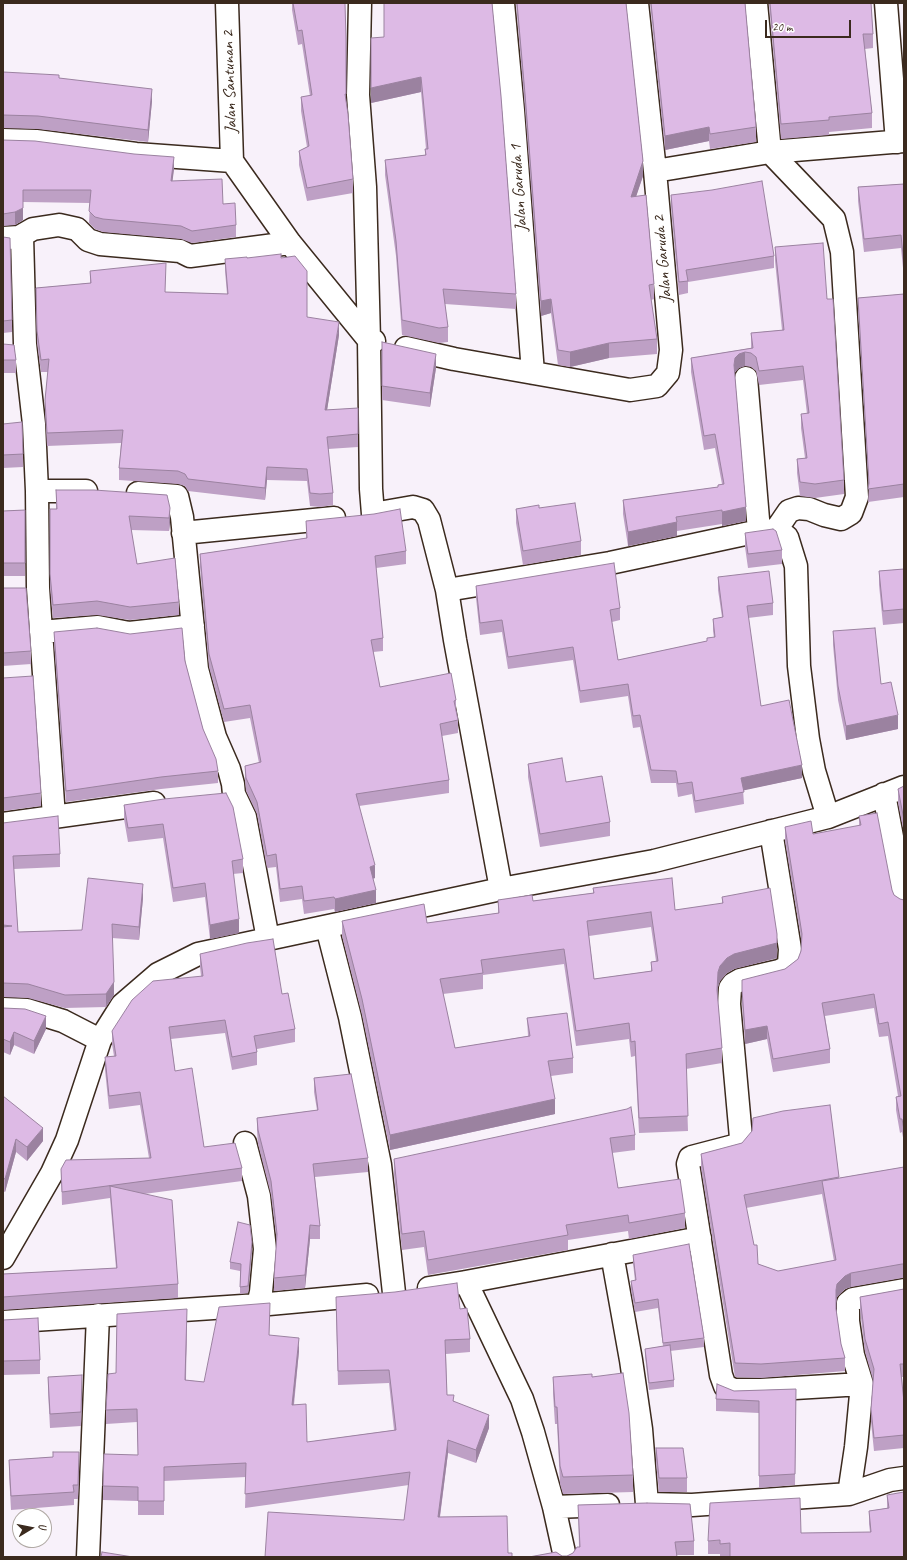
<!DOCTYPE html>
<html>
<head>
<meta charset="utf-8">
<style>
	body { margin:0 }
	#map { position:relative; width:907px; height:1560px; overflow:hidden; background:#f8f1fa; font-family:Caveat,sans-serif }
	canvas { display:block }
	.frame { position:absolute; inset:0; border:4px solid #3b2a1e; pointer-events:none }
	.north { position:absolute; left:12px; top:1508px; width:40px; height:40px; box-sizing:border-box; background:#fff; border:1px solid #b1aaa5; border-radius:50%; rotate:80deg; font-size:11px; font-weight:700; line-height:16px; text-align:center; color:#3b2a1e }
	.north::after { content:''; display:block; margin:auto; width:14px; height:18px; background:#3b2a1e; clip-path:polygon(50% 0,100% 100%,50% 72%,0 100%) }
	.scale { position:absolute; left:765px; top:20px; width:86px; height:18px; box-sizing:border-box; border:2px solid #3b2a1e; border-top:0; padding-left:5px; font-size:12px; line-height:14px; white-space:nowrap; color:#3b2a1e; -webkit-text-stroke:3px #fff; paint-order:stroke }
</style>
</head>
<body>
<div id="map">
<canvas width="907" height="1560"></canvas>
<div class="frame"></div>
<div class="north">U</div>
<div class="scale">20 m</div>
</div>
<script>
const context = document.querySelector('canvas').getContext('2d');
context.lineJoin = 'round';
const toPath = rows => new Path2D(rows.map(r => 'M' + r).join(''));
function strokePath(path, color, width, dash) { context.strokeStyle = color; context.lineWidth = width; context.lineCap = dash ? 'butt' : 'round'; context.setLineDash(dash || []); context.stroke(path); }
function paint(path, color) { context.fillStyle = color; context.fill(path, 'evenodd'); }
function write(font, color, halo, rows, align = 'center') {
  context.font = font + ' Caveat,sans-serif'; context.lineWidth = 3.5; context.setLineDash([]); context.textBaseline = 'middle'; context.strokeStyle = halo; context.fillStyle = color; for (const [text, x, y, turn = 0] of rows) {
    context.save(); context.translate(x, y); context.rotate((+turn || 0) * Math.PI / 180); context.textAlign = isNaN(turn) ? turn : align; if (halo) context.strokeText(text, 0, 0); context.fillText(text, 0, 0); context.restore();
  }
}
const minor = toPath([
	[227,3,232,161],
	[360,3,358,95,365,187,369,340,371,489,373,514,413,507,423,510,429,520,447,590,455,640,501,889],
	[503,3,513,110,533,373],
	[756,3,770,152,834,219,842,252,857,497,851,513,841,519,824,515,809,509,798,508,789,511,776,530],
	[886,3,897,142],
	[3,140,36,141,136,154,232,161],
	[232,161,290,243,369,340,374,341],
	[655,171,770,152,904,141],
	[22,236,25,344,34,424,37,491,38,588,54,817],
	[3,238,19,237,33,229,59,225,77,229,88,240,100,244,180,251,190,256,290,243],
	[406,348,454,359,630,390,657,386,668,373,671,350,655,171,637,3],
	[746,378,759,531],
	[37,491,86,491],
	[138,493,177,496,182,517,197,669,215,737,229,769,233,784,234,794,245,817,268,939],
	[183,533,334,518],
	[447,590,610,563,759,531,776,530,787,537,796,566,799,666,808,739,814,771,828,817],
	[41,632,98,627,129,633,193,626],
	[884,794,904,901],
	[3,824,154,803],
	[771,831,790,949,789,964,785,968,779,971,740,980,733,984,730,988,729,1004,741,1138,738,1143,734,1146,692,1157,690,1158,688,1164,721,1375,725,1386,734,1390,761,1390,862,1384],
	[327,927,350,1017,380,1165,394,1293],
	[3,1009,27,1010,63,1021,100,1040],
	[245,1143,259,1196,265,1249,261,1292,258,1305],
	[612,1254,631,1360,641,1429,647,1504,692,1505,849,1494,890,1480,904,1478],
	[3,1258,52,1173,67,1140,100,1040,122,1005,158,974,198,954,501,889,654,861,828,817,904,787],
	[466,1282,522,1399,533,1432,554,1507],
	[429,1288,466,1282,700,1238],
	[3,1322,258,1305,367,1295],
	[849,1494,856,1447,862,1384,853,1355,848,1321,848,1303,853,1299,904,1290],
	[88,1557,98,1315],
	[565,1557,554,1507,608,1505]
]);
strokePath(minor, '#3b2a1e', 25);
strokePath(minor, '#fff', 22);
paint(toPath([
	[292,3,345,3,346,105,353,179,353,193,307,201,299,165,299,151,307,147,301,111,301,97,310,96,302,44,298,45,292,10],
	[492,3,516,294,516,309,445,304,448,327,448,342,439,343,402,335,396,256,385,175,385,160,425,155,425,149,426,149,421,92,371,103,384,37],
	[516,3,626,3,643,176,636,196,654,284,654,299,651,300,657,339,657,354,609,358,570,367,558,365,551,313,541,316,525,109],
	[650,3,745,3,756,127,756,142,710,149,709,141,665,150],
	[769,3,871,3,873,34,873,48,865,49,872,113,872,128,829,132,829,135,781,139],
	[3,72,59,78,152,101,148,142,38,129,3,128],
	[3,140,174,169,172,181,223,204,236,225,236,237,192,243,181,239,103,232,95,229,89,223,90,203,23,202,23,220,15,225,3,226],
	[904,184,904,278,901,248,864,252,858,201,858,187],
	[671,195,774,256,774,268,688,282,688,293,679,295,671,207],
	[3,237,12,320,12,332,3,333],
	[775,247,827,299,844,480,844,494,815,498,800,496,797,473,797,459,805,458,801,428,801,414,807,414,803,380,759,385,756,371,751,367,745,366,739,368,735,372,734,375,746,521,722,526,722,524,677,531,677,536,628,546,623,514,623,500,718,487,718,485,722,484,715,448,704,450,691,372,691,358,751,348,751,333,782,330,775,261],
	[247,258,281,258,307,317,339,335,327,410,358,408,358,447,328,449,333,493,333,505,320,507,310,506,307,481,267,480,265,500,188,491,185,486,178,484,119,480,119,468,121,443,47,446,45,412,45,400,48,372,41,372,37,343,36,288,90,283,90,271,166,292,227,294,225,271,225,259],
	[904,294,904,497,868,502,869,486,858,311,858,298],
	[3,344,16,360,16,373,3,373],
	[436,368,430,407,382,400,382,386],
	[3,424,23,454,23,467,3,468],
	[56,490,167,495,170,522,169,531,131,530,137,564,179,602,179,615,130,620,97,615,53,618,50,588,50,509,56,509],
	[539,508,581,541,581,555,523,565,516,523,516,509],
	[3,510,3,511,25,510,25,576,3,576],
	[306,521,406,551,406,564,376,568,383,638,383,651,373,652,380,687,456,700,456,710,458,720,458,733,442,736,449,780,449,793,359,806,375,878,373,879,376,903,335,912,334,909,304,914,302,899,280,902,276,867,267,868,257,814,246,791,245,779,245,766,259,763,250,718,224,722,209,667,200,567,200,554,306,538],
	[745,533,782,550,782,564,748,568,745,547],
	[904,569,904,623,883,625,879,585,879,571],
	[718,577,773,603,773,615,748,618,761,706,802,778,743,790,744,804,695,813,692,794,678,797,676,783,651,783,640,727,633,728,628,696,580,703,573,660,508,669,502,632,480,635,476,598,476,586,620,608,620,620,612,622,618,660,707,641,714,638,713,631,713,619,722,617,718,590],
	[3,588,31,651,31,664,3,666],
	[833,631,881,684,898,729,846,740,838,700,833,645],
	[54,632,185,661,203,729,218,771,218,783,161,789,66,802,54,643],
	[3,678,41,793,41,806,3,811],
	[528,764,566,782,610,822,610,836,540,847,528,777],
	[904,786,904,833,898,803,898,789],
	[124,805,243,859,243,873,233,874,239,933,210,939,205,897,173,902,163,838,128,842,124,819],
	[859,816,894,895,900,899,904,900,904,1143,902,1132,900,1133,896,1110,896,1097,898,1096,888,1036,879,1037,874,1008,825,1016,830,1049,830,1063,773,1072,767,1039,745,1044,742,1004,742,990,785,969,798,959,801,951,802,944,785,841,785,827,813,834,859,826],
	[3,823,60,854,60,867,14,869,18,932,82,930,143,898,139,940,112,938,114,995,106,1007,65,1008,28,998,3,997],
	[593,888,675,910,722,904,722,897,777,950,777,958,734,969,727,973,720,981,718,987,717,996,722,1048,722,1063,686,1069,688,1131,639,1133,635,1056,631,1057,629,1039,576,1046,564,964,483,975,483,989,443,994,455,1048,528,1036,527,1018,573,1058,573,1073,551,1076,555,1114,390,1150,362,1015,342,936,342,921,427,923,498,913,498,900,533,901,593,893],
	[651,927,656,961,651,962,651,971,594,979,589,936],
	[200,954,282,994,295,1029,295,1042,257,1049,257,1065,232,1070,225,1033,171,1039,175,1071,204,1147,242,1168,242,1181,144,1194,178,1284,178,1298,3,1310,3,1274,116,1268,110,1198,62,1205,61,1169,149,1158,140,1105,109,1109,105,1070,105,1057,114,1056,112,1044,112,1031,201,976,200,967],
	[3,1008,46,1029,34,1054,14,1045,10,1055,3,1052],
	[314,1078,368,1158,368,1172,315,1177,320,1226,320,1239,310,1239,305,1288,274,1291,274,1278,277,1242,271,1195,258,1144,257,1131,257,1118,317,1110,314,1092],
	[3,1096,43,1141,27,1161,16,1152,5,1192,3,1191],
	[830,1105,839,1178,904,1167,904,1278,902,1278,851,1287,845,1289,837,1297,836,1303,836,1309,841,1344,845,1358,845,1371,761,1378,735,1377,701,1168,701,1154,742,1143],
	[822,1194,834,1261,778,1271,758,1264,746,1208],
	[635,1135,635,1150,612,1153,618,1188,685,1213,685,1228,629,1239,628,1231,568,1240,568,1250,428,1275,424,1247,402,1250,394,1175,394,1159],
	[252,1249,248,1293,240,1294,240,1271,230,1269,230,1262],
	[633,1255,704,1338,704,1347,670,1351,674,1380,674,1387,649,1390,645,1356,645,1349,663,1346,658,1308,635,1312,631,1290,631,1281,635,1281,633,1263],
	[904,1289,904,1377,902,1377,904,1402,904,1448,874,1451,871,1422,871,1409,873,1380,865,1352,860,1310,860,1297],
	[460,1309,470,1339,470,1352,446,1354,447,1395,454,1401,489,1428,476,1463,448,1453,440,1517,508,1553,404,1520,409,1485,245,1508,246,1477,164,1481,164,1515,138,1515,138,1501,103,1500,103,1486,138,1455,137,1422,106,1424,106,1410,116,1373,187,1322,186,1380,204,1382,270,1316,269,1335,299,1351,294,1405,307,1442,394,1430,389,1383,338,1385,336,1311],
	[3,1320,40,1360,40,1374,3,1375],
	[48,1377,82,1389,81,1426,50,1428,48,1391],
	[553,1377,592,1377,633,1475,633,1492,563,1494,560,1484,557,1424,555,1424,553,1394],
	[796,1389,795,1485,759,1488,759,1413,716,1411,716,1399,734,1391],
	[656,1448,687,1478,687,1492,659,1492,656,1462],
	[53,1452,79,1466,78,1499,74,1499,74,1505,11,1510,9,1474,9,1460,53,1457],
	[887,1495,904,1557,720,1557,720,1554,708,1554,708,1541,801,1533,870,1532,869,1524,869,1511,887,1508],
	[647,1503,690,1504,694,1541,694,1555,677,1555,677,1557,529,1557,556,1552,562,1556,567,1556,573,1553,577,1547,579,1547,578,1505]
]), '#bea0c5');
paint(toPath([
	[421,77,421,92,371,103,371,88],
	[152,89,152,101,148,142,148,130],
	[345,94,346,94,346,108],
	[709,127,709,141,665,150,665,136],
	[174,157,174,169,171,194,171,181],
	[643,161,643,176,631,212,631,197],
	[23,208,23,220,15,225,15,212],
	[551,299,551,313,541,316,541,301],
	[339,322,339,335,325,423,325,410],
	[609,343,609,358,570,367,570,352],
	[745,352,745,366,739,368,735,372,734,379,734,365,735,358,739,354],
	[436,354,436,368,430,407,430,393],
	[267,467,267,480,265,500,265,488],
	[746,507,746,521,722,526,722,512],
	[170,508,170,522,169,531,169,518],
	[677,522,677,536,628,546,628,532],
	[898,715,898,729,846,740,846,726],
	[802,765,802,778,741,791,741,778],
	[375,865,375,878,370,879,370,867],
	[143,884,143,898,139,940,139,927],
	[376,890,376,903,335,912,335,899],
	[239,919,239,933,210,939,210,925],
	[777,934,777,958,734,969,727,973,720,981,718,987,717,1005,718,972,720,966,727,958,734,954],
	[114,982,114,995,106,1007,106,994],
	[46,1016,46,1029,34,1054,34,1041],
	[767,1026,767,1039,745,1044,745,1030],
	[14,1032,14,1045,10,1055,10,1042],
	[555,1099,555,1114,390,1150,390,1135],
	[43,1128,43,1141,27,1161,27,1147],
	[16,1139,16,1152,5,1192,5,1179],
	[310,1225,310,1239,305,1288,305,1275],
	[252,1242,252,1249,248,1293,248,1286],
	[851,1273,851,1287,845,1289,837,1297,836,1303,836,1290,837,1284,845,1276],
	[187,1309,187,1322,185,1394,185,1380],
	[299,1338,299,1351,292,1418,292,1405],
	[82,1375,82,1389,81,1426,81,1412],
	[489,1415,489,1428,476,1463,476,1450],
	[448,1440,448,1453,438,1530,438,1517],
	[79,1452,79,1466,78,1499,78,1485]
]), '#9b82a0');
const building = toPath([
	[293,3,345,3,346,39,346,94,345,94,348,114,353,179,307,188,299,151,309,146,301,97,312,95,302,30,298,31,293,3],
	[384,3,492,3,501,96,516,294,443,289,448,327,439,328,402,320,396,241,385,160,426,155,425,149,428,149,421,77,371,88,371,38,384,37,384,3],
	[517,3,626,3,643,161,631,197,646,195,654,284,649,285,657,339,609,343,570,352,558,350,551,299,541,301,525,94,517,3],
	[651,3,745,3,756,127,710,134,709,127,665,136,651,3],
	[770,3,871,3,873,34,863,34,872,113,829,117,829,120,781,124,770,3],
	[3,72,59,75,59,78,152,89,148,130,38,116,3,115,3,72],
	[3,140,35,141,134,154,174,157,171,181,222,179,223,204,235,203,236,225,192,231,181,226,103,219,95,217,89,211,91,190,23,190,23,208,15,212,3,214,3,140],
	[762,181,774,256,686,270,688,281,679,282,671,195,712,190,762,181],
	[904,184,904,265,901,235,864,239,858,187,904,184],
	[3,237,10,238,12,320,3,321,3,237],
	[823,243,827,299,833,299,844,480,815,484,800,482,797,459,807,458,801,414,809,413,803,366,759,371,756,357,751,353,745,352,739,354,735,358,734,365,746,507,722,512,722,510,676,517,677,522,628,532,623,500,718,487,718,485,724,484,715,434,704,436,691,358,753,348,751,333,784,330,775,247,823,243],
	[281,254,281,258,295,256,307,271,307,317,339,322,325,410,358,408,358,434,327,437,333,493,320,494,310,493,307,469,267,467,265,488,188,479,185,474,178,471,119,468,123,430,47,433,45,400,49,359,41,360,37,331,36,288,91,283,90,271,166,263,165,292,228,294,225,259,247,257,247,258,281,254],
	[904,294,904,484,868,489,869,483,858,298,904,294],
	[382,342,436,354,430,393,382,386,382,342],
	[3,344,14,345,16,360,3,360,3,344],
	[22,422,23,454,3,455,3,424,22,422],
	[56,490,94,490,167,495,170,508,169,518,129,516,137,564,175,558,179,602,130,607,97,601,53,605,50,574,50,509,57,509,56,490],
	[575,503,581,541,523,551,516,509,539,505,539,508,575,503],
	[400,509,406,551,375,556,383,638,371,640,380,687,451,673,456,700,454,701,458,720,440,724,449,780,356,794,375,865,370,867,376,890,335,899,334,897,304,901,302,886,280,889,276,854,267,856,257,802,246,778,245,766,261,762,250,705,224,709,209,654,200,554,307,538,306,521,374,514,400,509],
	[3,510,3,511,25,510,25,563,3,563,3,510],
	[773,529,776,531,782,550,748,554,745,533,773,529],
	[614,563,620,608,610,610,618,660,707,641,707,638,715,637,713,619,723,617,718,577,769,571,773,603,747,606,761,706,789,700,802,765,741,778,744,792,695,801,692,782,678,784,676,771,651,770,640,715,633,716,628,684,580,691,573,647,508,657,502,620,480,623,476,586,614,563],
	[904,569,904,609,883,611,879,571,904,569],
	[3,588,26,588,31,651,3,653,3,588],
	[97,628,130,634,182,628,185,661,203,729,216,759,218,771,161,777,66,791,54,632,97,628],
	[875,628,881,684,891,682,898,715,846,726,838,686,833,631,875,628],
	[33,676,41,793,3,798,3,678,33,676],
	[562,758,566,782,602,776,610,822,540,834,528,764,562,758],
	[904,786,904,820,898,789,904,786],
	[226,793,233,807,243,859,232,861,239,919,210,925,205,883,173,888,163,824,128,828,124,805,164,799,226,793],
	[877,813,892,890,894,895,900,899,904,900,904,1130,902,1119,900,1119,896,1097,901,1096,888,1022,879,1024,874,994,822,1003,830,1049,773,1059,767,1026,745,1030,742,990,742,980,785,969,798,959,801,951,802,934,785,827,811,821,813,834,861,825,859,816,877,813],
	[58,816,60,854,13,856,18,932,82,930,88,878,143,884,139,927,112,924,114,982,106,994,65,995,28,984,3,983,3,927,12,926,3,925,3,823,58,816],
	[672,878,675,910,723,903,722,897,770,888,777,934,777,943,734,954,727,958,720,966,718,972,717,990,722,1048,686,1054,688,1116,639,1118,635,1041,631,1042,629,1023,576,1031,564,949,481,960,483,973,440,979,455,1048,530,1036,527,1018,567,1013,573,1058,548,1061,555,1099,390,1135,362,999,342,921,424,904,427,923,499,913,498,900,532,895,533,901,594,893,593,888,672,878],
	[651,912,658,961,651,962,652,971,594,979,587,921,651,912],
	[273,939,282,994,288,993,295,1029,254,1036,257,1052,232,1057,225,1020,169,1027,175,1071,192,1068,204,1147,235,1143,242,1168,62,1192,61,1169,66,1160,151,1158,140,1092,109,1096,105,1057,116,1056,112,1031,132,1000,153,981,203,976,200,954,247,943,273,939],
	[3,1008,25,1009,46,1016,34,1041,14,1032,10,1042,3,1039,3,1008],
	[351,1074,368,1158,313,1164,320,1226,310,1225,305,1275,274,1278,277,1234,271,1181,258,1130,257,1118,318,1110,314,1078,351,1074],
	[3,1096,43,1128,27,1147,16,1139,5,1179,3,1178,3,1096],
	[830,1105,839,1177,744,1195,754,1245,757,1245,758,1264,778,1271,836,1260,822,1181,904,1167,904,1264,902,1264,851,1273,845,1276,837,1284,836,1290,836,1309,841,1344,845,1358,761,1364,735,1363,701,1154,742,1143,752,1131,753,1118,783,1111,830,1105],
	[631,1107,635,1135,610,1138,618,1188,680,1179,685,1213,629,1223,628,1215,566,1225,568,1235,428,1260,424,1231,402,1234,394,1159,627,1109,631,1107],
	[110,1186,172,1200,178,1284,3,1297,3,1274,117,1268,110,1186],
	[238,1222,250,1225,252,1242,248,1286,240,1287,241,1264,230,1262,238,1222],
	[689,1244,704,1338,663,1343,658,1299,635,1303,631,1281,636,1280,633,1255,689,1244],
	[457,1283,460,1309,467,1308,470,1339,445,1340,447,1395,454,1395,453,1401,489,1415,476,1450,448,1440,438,1517,507,1516,508,1553,512,1553,512,1557,265,1557,268,1512,404,1520,410,1472,245,1494,246,1463,164,1467,164,1501,138,1501,138,1487,103,1486,104,1454,138,1455,137,1409,106,1410,108,1374,116,1373,117,1314,187,1309,185,1380,204,1382,219,1307,270,1303,269,1335,299,1338,292,1405,306,1404,307,1442,396,1430,389,1370,338,1371,336,1297,395,1292,457,1283],
	[904,1289,904,1364,900,1364,904,1402,904,1435,874,1438,871,1409,874,1369,865,1339,860,1297,904,1289],
	[38,1318,40,1360,3,1361,3,1320,38,1318],
	[670,1345,674,1380,649,1383,645,1349,670,1345],
	[623,1373,629,1413,633,1475,563,1477,560,1466,557,1407,555,1407,553,1377,592,1374,592,1377,623,1373],
	[82,1375,81,1412,50,1414,48,1377,82,1375],
	[717,1384,734,1391,796,1389,795,1474,759,1476,759,1401,716,1399,717,1384],
	[656,1448,683,1448,687,1478,659,1478,656,1448],
	[53,1452,79,1452,78,1485,73,1485,74,1492,11,1496,9,1460,53,1457,53,1452],
	[904,1492,904,1557,730,1557,730,1543,720,1544,720,1540,708,1541,710,1503,800,1498,801,1533,871,1532,869,1511,889,1508,887,1495,904,1492],
	[647,1503,690,1504,694,1541,675,1542,677,1557,529,1557,556,1552,562,1556,567,1556,573,1553,577,1547,580,1547,578,1505,647,1503],
	[102,1552,133,1557,101,1557,102,1552]
]);
paint(building, '#ddbae5');
strokePath(building, '#9b82a0', 1);
write('17px', '#3b2a1e', '#fff', [
	["Jalan Santunan 2",230,82,-92],
	["Jalan Garuda 1",519,188,-94],
	["Jalan Garuda 2",663,259,-95]
]);
</script>
</body>
</html>
